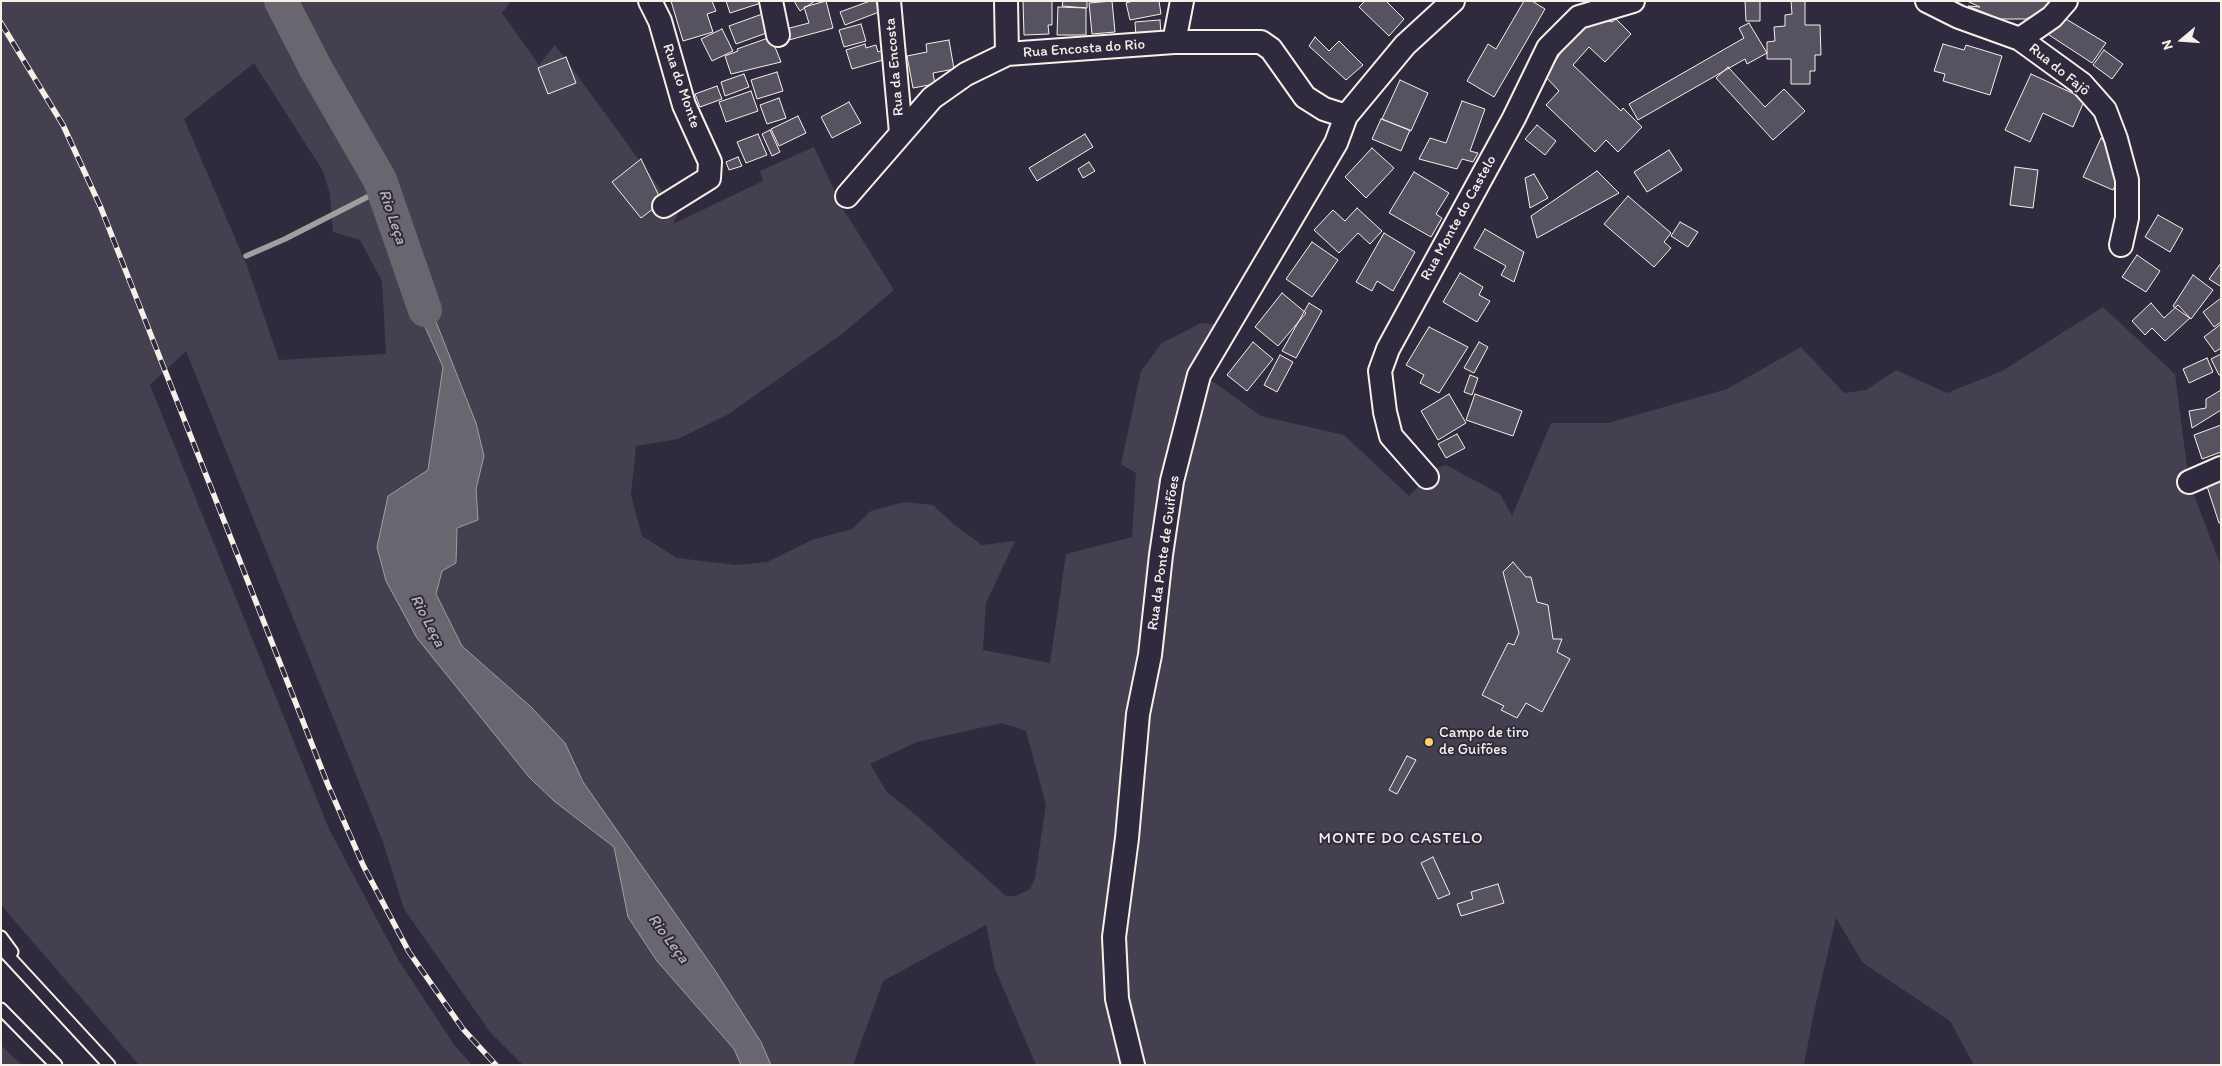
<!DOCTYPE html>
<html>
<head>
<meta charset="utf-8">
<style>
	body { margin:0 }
	#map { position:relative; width:2222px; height:1066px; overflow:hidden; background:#2f2a3d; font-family:Itim,sans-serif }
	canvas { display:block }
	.frame { position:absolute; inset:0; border:2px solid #f4f1e8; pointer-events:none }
	.north { position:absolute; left:2157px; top:15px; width:50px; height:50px; -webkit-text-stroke:4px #2f2a3d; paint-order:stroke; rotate:252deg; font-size:14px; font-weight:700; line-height:20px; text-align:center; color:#f4f1e8 }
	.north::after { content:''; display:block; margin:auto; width:18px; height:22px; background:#f4f1e8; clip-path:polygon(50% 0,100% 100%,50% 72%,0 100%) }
</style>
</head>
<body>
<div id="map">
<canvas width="2222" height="1066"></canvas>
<div class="frame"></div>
<div class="north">N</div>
</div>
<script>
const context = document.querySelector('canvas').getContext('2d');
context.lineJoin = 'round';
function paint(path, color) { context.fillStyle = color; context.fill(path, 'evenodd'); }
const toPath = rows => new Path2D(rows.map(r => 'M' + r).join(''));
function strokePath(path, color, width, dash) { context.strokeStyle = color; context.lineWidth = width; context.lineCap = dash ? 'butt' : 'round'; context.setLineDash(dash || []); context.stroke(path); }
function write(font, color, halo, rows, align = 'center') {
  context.font = font + ' Itim,sans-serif'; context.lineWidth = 4; context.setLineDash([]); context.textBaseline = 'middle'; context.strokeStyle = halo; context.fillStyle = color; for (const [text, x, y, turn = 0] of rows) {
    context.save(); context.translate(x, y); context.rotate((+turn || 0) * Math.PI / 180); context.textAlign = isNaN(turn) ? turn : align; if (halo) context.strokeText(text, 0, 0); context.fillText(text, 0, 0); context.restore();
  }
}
paint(toPath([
	[1,1,511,1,502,13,539,65,555,45,664,194,681,207,673,224,763,181,760,171,814,147,843,209,894,290,842,334,727,415,678,439,636,446,631,495,642,536,677,558,736,565,767,562,812,540,852,529,871,511,904,502,933,505,956,526,982,545,1015,541,986,603,983,650,1050,663,1066,554,1132,537,1136,473,1121,464,1141,371,1162,343,1201,323,1229,325,1199,375,1211,380,1261,416,1344,435,1409,496,1436,468,1446,465,1500,494,1512,516,1551,423,1608,423,1727,389,1801,347,1844,393,1866,390,1896,370,1947,393,2002,371,2103,307,2175,374,2189,482,2221,566,2221,1065,1974,1065,1950,1021,1863,963,1836,918,1814,1012,1804,1065,1036,1065,995,969,986,925,883,981,853,1065,771,1065,761,1042,714,969,583,782,565,743,531,707,462,646,436,594,442,571,456,563,457,528,478,520,476,489,484,456,476,423,414,266,399,266,443,367,428,470,388,496,477,710,529,777,554,801,614,847,628,917,657,961,734,1049,741,1065,523,1065,490,1032,404,909,383,842,186,351,150,385,329,829,399,961,455,1046,472,1065,139,1065,1,905],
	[254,63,323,171,330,194,333,232,360,240,382,281,386,354,279,360,247,266,184,119],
	[1002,723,1026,731,1046,805,1035,878,1030,889,1016,896,1006,896,917,816,887,792,870,764,917,742],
	[1,1045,22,1065,1,1065]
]), '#454050');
const water = toPath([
	[398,266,414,266,476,423,484,456,476,489,478,520,457,528,456,563,442,571,436,594,462,646,531,707,565,743,583,782,714,969,761,1042,771,1065,741,1065,734,1049,657,961,628,917,614,847,554,801,529,777,417,638,386,581,377,547,388,496,428,470,443,367,398,266]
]);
paint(water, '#6a6670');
strokePath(water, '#a19ea0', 1);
strokePath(toPath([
	[246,256,285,239,383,189]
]), '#a19ea0', 5.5);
strokePath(toPath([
	[281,1,316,69,380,180,425,310]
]), '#6a6670', 34);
const building = toPath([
	[671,1,712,1,716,11,707,14,713,32,683,41,671,1],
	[726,1,761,1,761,3,730,13,726,1],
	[794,1,815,1,800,11,794,1],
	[826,1,833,28,789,40,786,29,809,23,804,7,826,1],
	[870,1,876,1,879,12,845,25,840,12,870,1],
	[1023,1,1052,1,1052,25,1048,25,1049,34,1024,35,1023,1],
	[1063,1,1087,1,1087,8,1062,6,1063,1],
	[1112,1,1115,32,1092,34,1089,3,1112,1],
	[1133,1,1159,1,1161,14,1130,20,1126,3,1133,1],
	[1365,1,1386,1,1404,19,1389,36,1359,7,1365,1],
	[1524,1,1532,1,1545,9,1494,97,1467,81,1488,44,1496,49,1524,1],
	[1745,1,1760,1,1760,21,1746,21,1745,1],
	[1791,1,1805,1,1805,25,1820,25,1821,55,1815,55,1815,71,1810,71,1810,84,1791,84,1791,59,1767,59,1767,42,1775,41,1774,27,1785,26,1785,15,1792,14,1791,1],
	[1967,1,2054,1,2046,9,2026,19,2000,19,1968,6,1980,7,1967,1],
	[1058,7,1086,8,1086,35,1057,35,1058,7],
	[765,13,772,31,736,44,729,26,765,13],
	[2061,16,2106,43,2092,63,2043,31,2061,16],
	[1600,19,1612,22,1616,19,1631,34,1605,62,1589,47,1573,65,1621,111,1623,108,1642,127,1618,152,1606,140,1595,152,1546,105,1559,91,1545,76,1580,25,1600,19],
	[1160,20,1161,35,1136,37,1135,22,1160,20],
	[1749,23,1767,53,1747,64,1745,59,1638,120,1629,104,1744,38,1739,28,1749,23],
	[861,24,866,41,844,47,839,30,861,24],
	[722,29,733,51,712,61,701,39,722,29],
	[771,37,781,62,731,74,725,56,738,51,737,49,771,37],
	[1315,37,1329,51,1339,41,1363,65,1346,80,1309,46,1315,37],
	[949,40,954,69,933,73,935,84,913,88,907,56,927,52,926,44,949,40],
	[865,44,866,48,876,45,878,52,888,49,890,58,852,69,846,50,865,44],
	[1943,44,1964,50,1966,45,2002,56,1990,95,1943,81,1945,74,1934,71,1943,44],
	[2104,50,2123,64,2112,79,2093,65,2104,50],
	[566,57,576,83,548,94,538,68,566,57],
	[1728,67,1765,107,1784,89,1805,111,1773,140,1716,78,1728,67],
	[777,72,783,91,757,99,751,80,777,72],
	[744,74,749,87,725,96,721,82,744,74],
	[2031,74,2085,99,2073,127,2043,113,2030,142,2005,130,2031,74],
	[1400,80,1428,93,1411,131,1382,119,1400,80],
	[717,86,722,99,700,107,695,94,717,86],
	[751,91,758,111,726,122,719,102,751,91],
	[779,98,786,118,767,124,760,105,779,98],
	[1462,101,1485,109,1470,151,1478,153,1473,162,1462,159,1457,169,1419,159,1430,138,1446,143,1462,101],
	[849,102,861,123,832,138,821,117,849,102],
	[798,116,806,133,779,146,771,129,798,116],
	[1381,119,1410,130,1401,151,1372,139,1381,119],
	[1537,125,1556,141,1545,155,1525,139,1537,125],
	[770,130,780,152,772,156,762,134,770,130],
	[758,134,767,155,746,163,737,142,758,134],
	[1085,134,1093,147,1037,181,1029,168,1085,134],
	[2101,138,2113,152,2112,170,2120,174,2113,190,2083,177,2101,138],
	[1372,148,1394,168,1366,198,1345,177,1372,148],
	[1669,150,1682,170,1647,192,1634,172,1669,150],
	[738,157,742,166,729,170,726,162,738,157],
	[641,159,662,202,641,218,612,182,641,159],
	[1089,162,1095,171,1083,178,1078,169,1089,162],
	[2015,167,2038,170,2033,208,2010,205,2015,167],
	[1597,171,1619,193,1537,238,1531,216,1597,171],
	[1414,172,1449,193,1436,214,1442,218,1431,237,1389,213,1414,172],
	[1534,174,1548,198,1530,208,1525,178,1534,174],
	[1628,196,1671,233,1664,242,1671,248,1654,267,1604,224,1628,196],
	[1357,208,1382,231,1370,244,1358,233,1339,253,1314,230,1333,210,1345,221,1357,208],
	[2158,215,2183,229,2170,252,2145,237,2158,215],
	[1680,222,1698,232,1688,247,1671,236,1680,222],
	[1485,229,1524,252,1514,282,1501,275,1506,266,1474,248,1485,229],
	[1384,233,1415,252,1393,291,1377,281,1372,291,1356,282,1384,233],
	[1312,242,1338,260,1312,297,1286,279,1312,242],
	[2137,255,2160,271,2146,292,2122,277,2137,255],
	[2221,263,2221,285,2220,286,2209,279,2221,263],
	[1460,273,1483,287,1479,295,1490,301,1477,322,1443,302,1460,273],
	[2193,275,2213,290,2191,319,2173,306,2193,275],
	[1282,293,1306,313,1278,346,1255,327,1282,293],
	[2221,298,2221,322,2214,327,2203,312,2221,298],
	[1309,303,1322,311,1296,358,1282,351,1309,303],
	[2151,303,2164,318,2178,305,2190,318,2165,341,2152,328,2145,335,2132,321,2151,303],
	[2221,324,2221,348,2215,352,2204,337,2221,324],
	[1429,327,1468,347,1439,393,1420,383,1424,375,1406,365,1429,327],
	[1253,342,1273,359,1247,391,1227,375,1253,342],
	[1479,342,1488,347,1474,373,1464,368,1479,342],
	[2221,354,2221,375,2219,375,2211,359,2221,354],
	[1280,355,1293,362,1277,392,1264,385,1280,355],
	[2207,358,2213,372,2189,383,2183,369,2207,358],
	[1470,375,1478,378,1472,395,1464,392,1470,375],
	[2221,390,2221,410,2192,428,2189,411,2206,408,2206,399,2221,390],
	[1449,394,1466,423,1438,440,1421,411,1449,394],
	[1475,394,1522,411,1513,436,1466,420,1475,394],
	[2221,425,2221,452,2202,459,2194,435,2221,425],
	[1457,434,1465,448,1446,458,1438,444,1457,434],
	[2221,468,2221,523,2219,523,2203,474,2221,468],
	[1513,562,1526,577,1531,577,1537,602,1548,605,1553,639,1562,639,1557,652,1570,659,1542,712,1526,703,1517,718,1501,710,1504,706,1482,695,1508,643,1514,645,1519,633,1503,572,1513,562],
	[1407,756,1416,760,1397,794,1389,790,1407,756],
	[1433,857,1450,894,1438,899,1421,863,1433,857],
	[1498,884,1504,903,1461,916,1457,904,1473,899,1471,892,1498,884]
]);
paint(building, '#56525f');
strokePath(building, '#f4f1e8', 1);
const lane = toPath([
	[1,937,12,952],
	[1,948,109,1065],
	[1,1009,56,1065]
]);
const street = toPath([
	[650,1,660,21,684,105,710,162,709,178,664,206],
	[771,1,778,35],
	[889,1,901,133],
	[1006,1,1007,54],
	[1927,1,1959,17,2020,39,2082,84,2105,110,2116,139,2127,180,2127,218,2121,245],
	[2020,39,2052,17,2066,1],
	[1174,42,1182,1],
	[847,196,932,98,966,74,1007,54,1174,42,1261,42,1271,49,1305,97,1324,109,1346,116],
	[1427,477,1391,436,1385,412,1380,371,1388,349,1514,118,1548,48,1579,17,1633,1],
	[2189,482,2221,468],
	[1133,1065,1117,999,1114,937,1127,838,1138,714,1150,655,1161,555,1172,481,1199,375,1336,143,1346,116,1405,45,1453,1]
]);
strokePath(lane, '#f4f1e8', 15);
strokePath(street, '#f4f1e8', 26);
strokePath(lane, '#2f2a3d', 11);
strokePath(street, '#2f2a3d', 22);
const rail = toPath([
	[1,23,63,125,101,208,328,785,363,865,409,952,463,1029,496,1065]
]);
strokePath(rail, '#f4f1e8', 5.5);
strokePath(rail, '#2f2a3d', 4, [11]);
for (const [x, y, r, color] of [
	[1429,742,5,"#ffd166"]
]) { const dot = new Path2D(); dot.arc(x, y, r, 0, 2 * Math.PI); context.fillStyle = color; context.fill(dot); strokePath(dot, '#2f2a3d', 2); }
write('15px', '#f4f1e8', '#2f2a3d', [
	["Rua Encosta do Rio",1084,49,-4],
	["Rua da Encosta",895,67,-95],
	["Rua do Fajô",2059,70,39],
	["Rua do Monte",681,86,71],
	["Rua Monte do Castelo",1459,218,-61],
	["Rua da Ponte de Guifões",1164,553,-82]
]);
write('15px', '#f4f1e8', '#2f2a3d', [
	["Campo de tiro",1439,733],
	["de Guifões",1439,750]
], 'left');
write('italic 16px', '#b6b2b2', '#2f2a3d', [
	["Rio Leça",392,217,71],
	["Rio Leça",427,621,62],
	["Rio Leça",668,939,53]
]);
context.letterSpacing = '1px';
write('16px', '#f4f1e8', '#2f2a3d', [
	["MONTE DO CASTELO",1401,839]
]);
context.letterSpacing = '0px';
</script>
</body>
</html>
